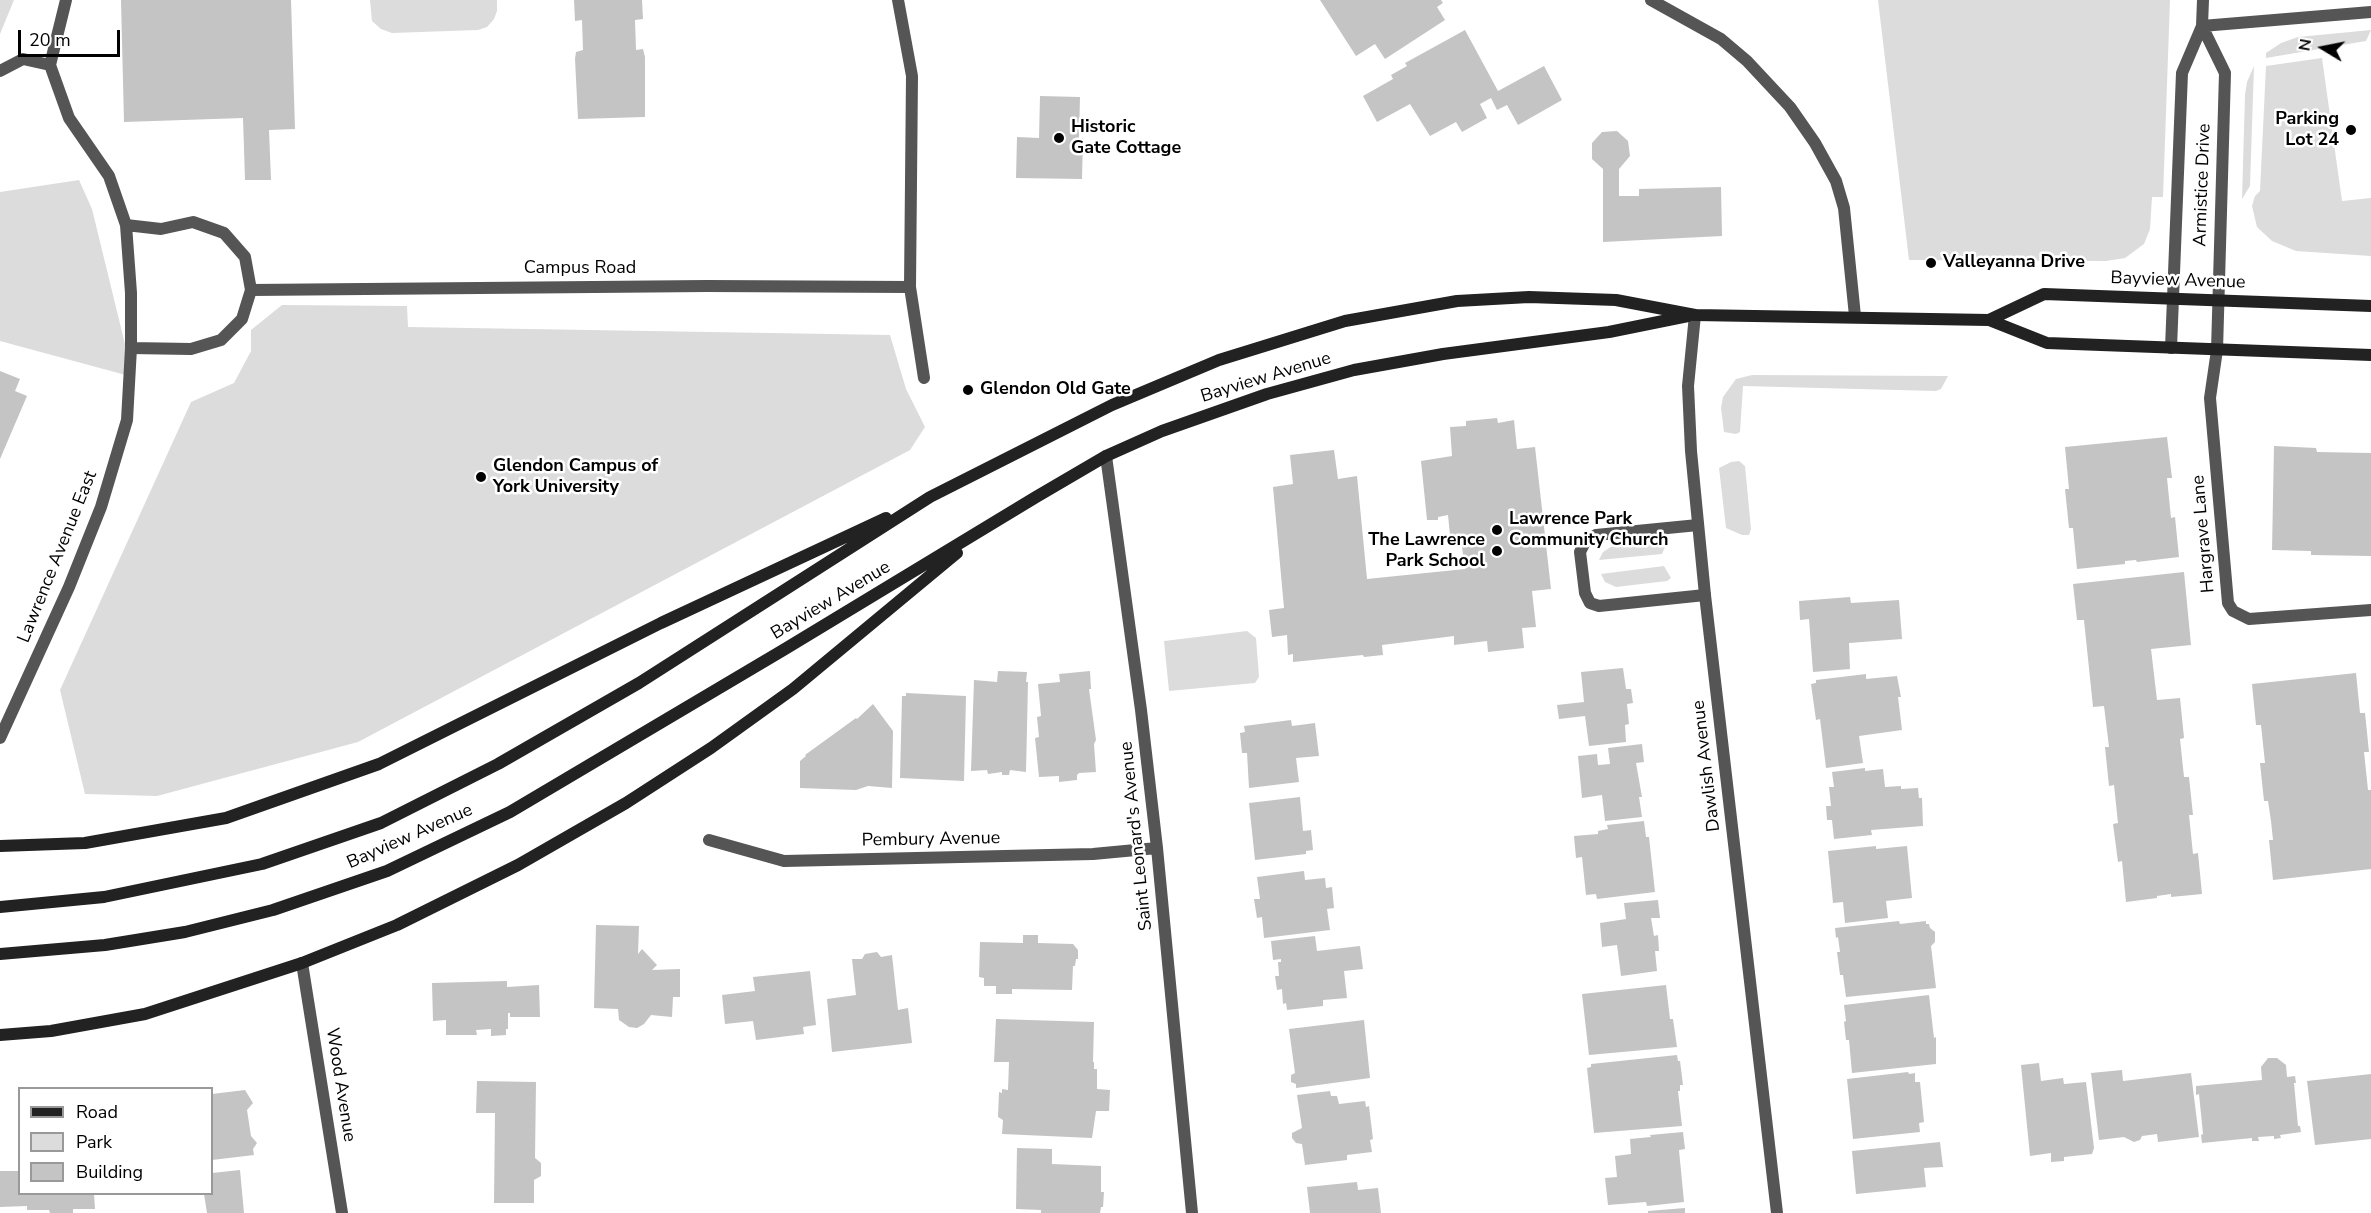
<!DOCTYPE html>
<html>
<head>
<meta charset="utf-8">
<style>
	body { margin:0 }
	#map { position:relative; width:2371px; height:1213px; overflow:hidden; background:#fff; font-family:"Nunito Sans",sans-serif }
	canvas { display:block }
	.legend { position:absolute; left:18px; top:1087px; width:195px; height:108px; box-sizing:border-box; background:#fff; border:2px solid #999; margin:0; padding:8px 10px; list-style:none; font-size:18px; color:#000 }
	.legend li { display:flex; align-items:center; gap:12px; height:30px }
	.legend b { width:30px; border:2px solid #999 }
	.north { position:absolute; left:2293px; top:18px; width:60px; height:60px; -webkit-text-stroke:4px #fff; paint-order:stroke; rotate:280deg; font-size:16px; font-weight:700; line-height:24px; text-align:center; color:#000 }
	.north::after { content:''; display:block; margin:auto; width:21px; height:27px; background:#000; clip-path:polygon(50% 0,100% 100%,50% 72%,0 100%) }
	.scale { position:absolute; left:18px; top:30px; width:102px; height:27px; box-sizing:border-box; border:3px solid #000; border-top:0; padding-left:8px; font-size:18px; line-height:21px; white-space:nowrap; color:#000; -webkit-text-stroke:4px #fff; paint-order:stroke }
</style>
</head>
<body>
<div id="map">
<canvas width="2371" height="1213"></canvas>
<ul class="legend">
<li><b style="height:8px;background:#222"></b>Road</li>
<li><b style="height:16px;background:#dcdcdc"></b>Park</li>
<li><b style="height:16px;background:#c4c4c4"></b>Building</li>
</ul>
<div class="north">N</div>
<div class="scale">20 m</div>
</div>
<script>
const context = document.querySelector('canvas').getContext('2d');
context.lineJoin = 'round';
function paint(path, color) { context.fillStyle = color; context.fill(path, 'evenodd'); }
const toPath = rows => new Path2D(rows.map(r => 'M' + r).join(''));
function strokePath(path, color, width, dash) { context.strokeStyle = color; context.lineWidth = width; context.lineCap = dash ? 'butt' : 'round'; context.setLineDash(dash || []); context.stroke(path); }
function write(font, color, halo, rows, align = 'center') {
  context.font = font + ' "Nunito Sans",sans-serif'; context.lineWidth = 5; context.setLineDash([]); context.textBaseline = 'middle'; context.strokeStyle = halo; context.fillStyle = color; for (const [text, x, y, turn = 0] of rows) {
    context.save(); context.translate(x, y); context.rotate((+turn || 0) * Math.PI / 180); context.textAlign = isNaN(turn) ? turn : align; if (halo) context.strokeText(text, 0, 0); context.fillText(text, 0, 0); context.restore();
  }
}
paint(toPath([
	[0,0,14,0,0,34],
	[370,0,497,0,497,11,494,19,487,27,478,30,392,33,381,29,372,21],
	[1878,0,2170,0,2163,197,2152,197,2150,229,2144,244,2125,258,2106,261,1909,260],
	[2371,30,2366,41,2266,58,2266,53,2281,43,2298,37],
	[2322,58,2342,201,2371,198,2371,256,2296,251,2272,241,2257,227,2252,206,2255,196,2260,191,2266,66],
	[2254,66,2250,186,2242,199,2245,95,2247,82],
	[79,180,92,209,133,377,0,341,0,192],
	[282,305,407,306,408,327,890,335,906,389,925,427,910,450,358,742,157,796,85,794,60,690,191,402,234,383,251,351,251,330],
	[1752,375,1948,376,1941,389,1936,391,1743,386,1740,432,1736,434,1724,432,1721,408,1723,397,1736,379],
	[1739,461,1745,466,1751,529,1749,535,1742,535,1726,528,1719,468,1731,462],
	[1662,539,1667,542,1662,554,1599,560,1603,552,1614,545],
	[1664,566,1671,578,1667,581,1616,587,1605,582,1601,574],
	[1247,631,1256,638,1259,677,1255,683,1169,691,1164,641]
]), '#dcdcdc');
paint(toPath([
	[121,0,291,0,295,129,269,130,271,180,245,180,243,118,124,122],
	[574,0,642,0,643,19,635,20,636,50,643,49,645,57,645,117,578,119,575,59,576,52,583,50,582,20,575,21],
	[1320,0,1441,0,1443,3,1437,7,1445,20,1385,59,1375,44,1356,56],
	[1465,30,1498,91,1544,66,1562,100,1518,125,1507,105,1497,110,1491,98,1480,104,1487,118,1462,132,1456,122,1430,136,1410,104,1377,122,1363,96,1393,79,1391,75,1407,66,1405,63],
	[1040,96,1080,97,1079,138,1083,138,1082,179,1016,178,1017,137,1039,138],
	[1617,131,1628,141,1630,156,1619,169,1619,196,1639,196,1639,189,1721,187,1722,236,1603,242,1603,169,1592,159,1592,143,1602,132],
	[0,371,20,379,15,391,27,396,0,459],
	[1497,418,1498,423,1514,420,1517,449,1535,447,1551,589,1532,591,1536,627,1522,628,1524,648,1488,652,1487,641,1454,645,1454,636,1382,645,1383,655,1364,657,1363,655,1293,662,1293,654,1288,655,1287,635,1272,637,1269,610,1284,608,1273,487,1293,484,1290,455,1334,450,1338,479,1357,476,1367,579,1465,569,1461,540,1454,541,1454,544,1451,545,1448,515,1438,517,1438,520,1427,520,1421,461,1452,456,1450,427,1466,426,1466,421],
	[2167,437,2172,478,2167,478,2171,518,2175,517,2179,557,2137,562,2136,560,2125,561,2125,564,2077,569,2073,528,2069,528,2065,489,2069,489,2065,447],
	[2274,446,2316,448,2317,452,2371,453,2371,556,2311,555,2311,551,2272,550],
	[2184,572,2191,645,2151,649,2157,700,2180,698,2184,738,2180,739,2184,777,2189,777,2193,815,2189,815,2193,854,2198,853,2202,894,2171,897,2171,894,2157,896,2157,898,2126,902,2122,861,2118,862,2113,824,2118,823,2114,785,2109,786,2105,747,2109,747,2104,706,2093,707,2084,620,2077,620,2073,584],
	[1850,597,1851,603,1899,600,1902,639,1849,643,1850,669,1813,672,1809,619,1800,620,1799,601],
	[1623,668,1626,689,1631,689,1633,703,1627,704,1629,724,1625,725,1626,742,1589,746,1585,716,1559,719,1557,705,1584,702,1581,672],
	[998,671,1027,672,1026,682,1028,682,1026,772,1010,770,1009,775,1002,775,1002,772,988,774,987,770,971,771,974,680,997,682],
	[1090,671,1091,689,1089,689,1096,740,1094,744,1096,772,1079,773,1077,775,1077,780,1059,782,1059,776,1039,777,1035,738,1039,737,1037,717,1041,716,1038,684,1060,682,1059,674],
	[2356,673,2360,713,2365,713,2369,752,2364,752,2368,790,2371,790,2371,869,2273,880,2269,840,2273,840,2271,821,2268,801,2264,801,2260,763,2265,763,2261,725,2256,725,2252,684],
	[1866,674,1866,679,1897,676,1901,697,1898,697,1902,730,1859,736,1863,763,1826,768,1820,719,1816,720,1811,684,1816,683,1816,680],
	[906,693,966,696,964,781,900,778,902,696,906,696],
	[873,704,893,731,892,788,868,786,856,790,800,788,800,761,806,756,805,755,856,718,857,719],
	[1291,720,1292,726,1315,723,1319,756,1296,758,1299,782,1249,788,1247,753,1242,753,1240,733,1245,732,1244,726],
	[1642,744,1644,762,1636,763,1642,797,1639,797,1642,817,1605,821,1602,795,1582,798,1578,756,1597,754,1598,765,1610,764,1608,748],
	[1865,768,1865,771,1883,769,1885,787,1901,786,1901,789,1918,788,1919,798,1922,798,1923,826,1871,830,1872,835,1834,839,1832,820,1827,820,1826,806,1831,806,1829,787,1834,787,1832,772],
	[1300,797,1303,831,1311,830,1313,850,1306,851,1306,854,1255,860,1249,803],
	[1644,821,1646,837,1649,837,1655,892,1597,899,1596,894,1586,895,1582,857,1576,858,1574,836,1598,834,1598,831,1608,829,1607,825],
	[1876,846,1876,849,1907,846,1912,898,1886,901,1888,918,1845,923,1843,902,1833,903,1828,851],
	[1304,871,1305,880,1325,878,1326,888,1332,887,1334,908,1327,909,1330,930,1264,938,1262,917,1257,918,1254,899,1260,899,1257,877],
	[1658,900,1660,918,1651,918,1654,936,1658,935,1659,951,1655,951,1657,971,1621,976,1617,945,1602,947,1600,923,1626,919,1624,903],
	[1899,921,1900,924,1926,921,1926,924,1929,924,1930,928,1935,932,1935,942,1931,946,1936,988,1846,997,1843,975,1840,975,1837,952,1840,952,1838,937,1836,938,1835,928],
	[596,925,639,926,638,954,642,949,657,965,652,970,680,969,680,997,673,997,672,1017,651,1015,644,1024,637,1028,629,1027,619,1020,618,1009,594,1008],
	[1023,935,1038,935,1038,943,1073,944,1078,950,1078,959,1076,959,1075,966,1073,966,1072,990,1012,989,1012,994,996,994,996,986,984,986,984,978,979,977,980,942,1023,943],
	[1315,936,1317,951,1360,946,1363,969,1344,971,1347,998,1323,1000,1323,1006,1287,1010,1286,1003,1283,1004,1282,989,1277,990,1275,976,1279,976,1278,962,1281,962,1281,959,1273,960,1271,941],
	[877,952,881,957,892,955,898,1010,908,1008,912,1043,832,1052,827,999,856,995,852,959,862,959,865,954],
	[810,971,816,1025,803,1027,804,1034,756,1040,753,1021,725,1024,722,995,755,991,753,977],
	[507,981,507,987,539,985,540,1017,510,1017,510,1013,508,1013,508,1029,506,1029,506,1035,491,1036,491,1029,476,1030,477,1035,446,1035,446,1020,433,1021,432,983],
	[1666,985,1670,1019,1673,1019,1677,1047,1589,1055,1582,994],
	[1929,995,1934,1038,1936,1037,1936,1064,1852,1073,1849,1040,1846,1040,1844,1022,1846,1021,1844,1005],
	[996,1019,1094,1022,1093,1062,1094,1062,1094,1069,1097,1069,1097,1089,1110,1090,1109,1111,1096,1111,1092,1138,1002,1134,1003,1120,998,1117,999,1092,1002,1093,1002,1089,1008,1090,1009,1062,994,1062],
	[1364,1020,1370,1078,1296,1088,1296,1084,1291,1082,1291,1075,1295,1073,1289,1029],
	[1677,1055,1678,1061,1680,1061,1683,1085,1680,1085,1680,1091,1678,1091,1682,1126,1594,1133,1587,1068,1591,1067,1591,1064],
	[2268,1058,2277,1058,2286,1065,2287,1077,2295,1076,2296,1083,2294,1083,2298,1126,2300,1126,2301,1132,2280,1135,2281,1138,2274,1139,2274,1136,2258,1137,2259,1141,2252,1141,2252,1138,2202,1143,2201,1135,2203,1134,2199,1094,2196,1095,2196,1086,2262,1080,2261,1067],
	[2039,1063,2041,1081,2063,1078,2064,1084,2086,1082,2094,1148,2092,1154,2064,1157,2064,1161,2051,1162,2051,1153,2030,1156,2021,1065],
	[2122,1070,2123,1081,2191,1073,2199,1137,2158,1142,2157,1134,2142,1136,2140,1140,2134,1142,2124,1137,2099,1140,2091,1073],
	[1908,1072,1909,1074,1915,1073,1915,1082,1920,1082,1924,1122,1919,1123,1920,1132,1853,1139,1847,1079],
	[2371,1074,2371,1139,2315,1145,2307,1081],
	[477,1081,536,1082,535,1158,541,1163,541,1176,534,1180,534,1203,494,1203,495,1113,476,1113],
	[245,1090,253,1103,247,1110,251,1136,257,1143,253,1149,254,1155,212,1160,212,1094],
	[1330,1091,1331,1096,1337,1096,1339,1104,1365,1101,1366,1107,1369,1106,1373,1139,1370,1140,1372,1152,1347,1155,1347,1160,1305,1165,1302,1144,1296,1143,1292,1138,1292,1133,1302,1128,1297,1095],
	[1683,1132,1685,1149,1679,1150,1684,1202,1647,1206,1646,1202,1608,1205,1605,1178,1617,1177,1615,1156,1631,1154,1630,1139,1651,1137,1650,1135],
	[1940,1142,1943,1167,1924,1168,1926,1187,1856,1194,1852,1151],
	[1017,1148,1052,1149,1052,1164,1101,1166,1101,1192,1104,1192,1103,1207,1101,1207,1100,1213,1041,1213,1041,1210,1016,1209],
	[240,1170,244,1213,207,1213,204,1194,212,1194,212,1173],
	[0,1171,20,1171,20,1194,94,1194,95,1209,73,1209,73,1213,50,1213,49,1210,27,1210,27,1206,0,1207],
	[1357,1182,1358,1190,1378,1188,1381,1213,1310,1213,1307,1187],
	[1685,1208,1685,1213,1648,1213,1648,1211]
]), '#c4c4c4');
strokePath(toPath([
	[66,0,50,65,69,118,109,176,126,225,131,293,131,348,191,349,221,340,242,319,251,290,245,257,224,233,193,222,161,229,126,225],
	[898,0,912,76,910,287,924,378],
	[2202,26,2225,73,2217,350],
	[2202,26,2371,12],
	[0,71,23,59,50,65],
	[251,290,707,286,910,287],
	[2171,348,2182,73,2202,26,2203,0],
	[1698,525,1596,535,1585,542,1580,552,1585,593,1590,603,1599,606,1705,595]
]), '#555', 12);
strokePath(toPath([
	[1651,0,1721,39,1747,61,1790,107,1815,143,1836,181,1844,208,1855,316],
	[1695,315,1688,386,1691,451,1705,595,1777,1213],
	[2217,350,2210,398,2228,603,2233,611,2249,619,2371,610],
	[1106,456,1141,710,1157,848,1192,1213],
	[0,738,69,587,101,507,127,420,131,348],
	[709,840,784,861,1093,854,1157,848],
	[302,963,342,1213]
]), '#555', 12);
strokePath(toPath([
	[1989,320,2044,294,2371,306],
	[0,846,85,843,226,818,379,764,661,623,886,518],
	[0,907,104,897,262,864,381,823,498,764,639,683,930,497,1112,405,1219,360,1345,321,1457,301,1529,297,1616,300,1695,315,1989,320,2047,343,2371,355],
	[0,954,105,945,185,932,273,910,387,871,510,812,785,649,1036,497,1106,456,1162,431,1267,394,1354,370,1443,354,1609,332,1688,316],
	[0,1035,51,1031,145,1014,302,963,397,925,518,865,626,803,711,748,793,689,957,553]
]), '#222', 12);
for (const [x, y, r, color] of [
	[2351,130,6,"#000"],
	[1059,138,6,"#000"],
	[1931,263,6,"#000"],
	[968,390,6,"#000"],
	[481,477,6,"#000"],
	[1497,530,6,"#000"],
	[1497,551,6,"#000"]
]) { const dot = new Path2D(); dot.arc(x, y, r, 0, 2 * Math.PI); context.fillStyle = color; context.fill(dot); strokePath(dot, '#fff', 2); }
write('bold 18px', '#000', '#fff', [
	["Parking",2339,120,"right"],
	["Lot 24",2339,141,"right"],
	["Historic",1071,128],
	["Gate Cottage",1071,149],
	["Valleyanna Drive",1943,263],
	["Glendon Old Gate",980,390],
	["Glendon Campus of",493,467],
	["York University",493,488],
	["Lawrence Park",1509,520],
	["Community Church",1509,541],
	["The Lawrence",1485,541,"right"],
	["Park School",1485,562,"right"]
], 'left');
write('18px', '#000', '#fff', [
	["Armistice Drive",2203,185,-88],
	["Campus Road",580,269],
	["Bayview Avenue",2178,281,2],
	["Bayview Avenue",1266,378,-17],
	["Hargrave Lane",2204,534,-95],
	["Lawrence Avenue East",58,557,-68],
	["Bayview Avenue",831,601,-31],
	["Dawlish Avenue",1707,766,-97],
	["Saint Leonard's Avenue",1137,836,-96],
	["Bayview Avenue",410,837,-24],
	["Pembury Avenue",931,840,-1],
	["Wood Avenue",340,1085,81]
]);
</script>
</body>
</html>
